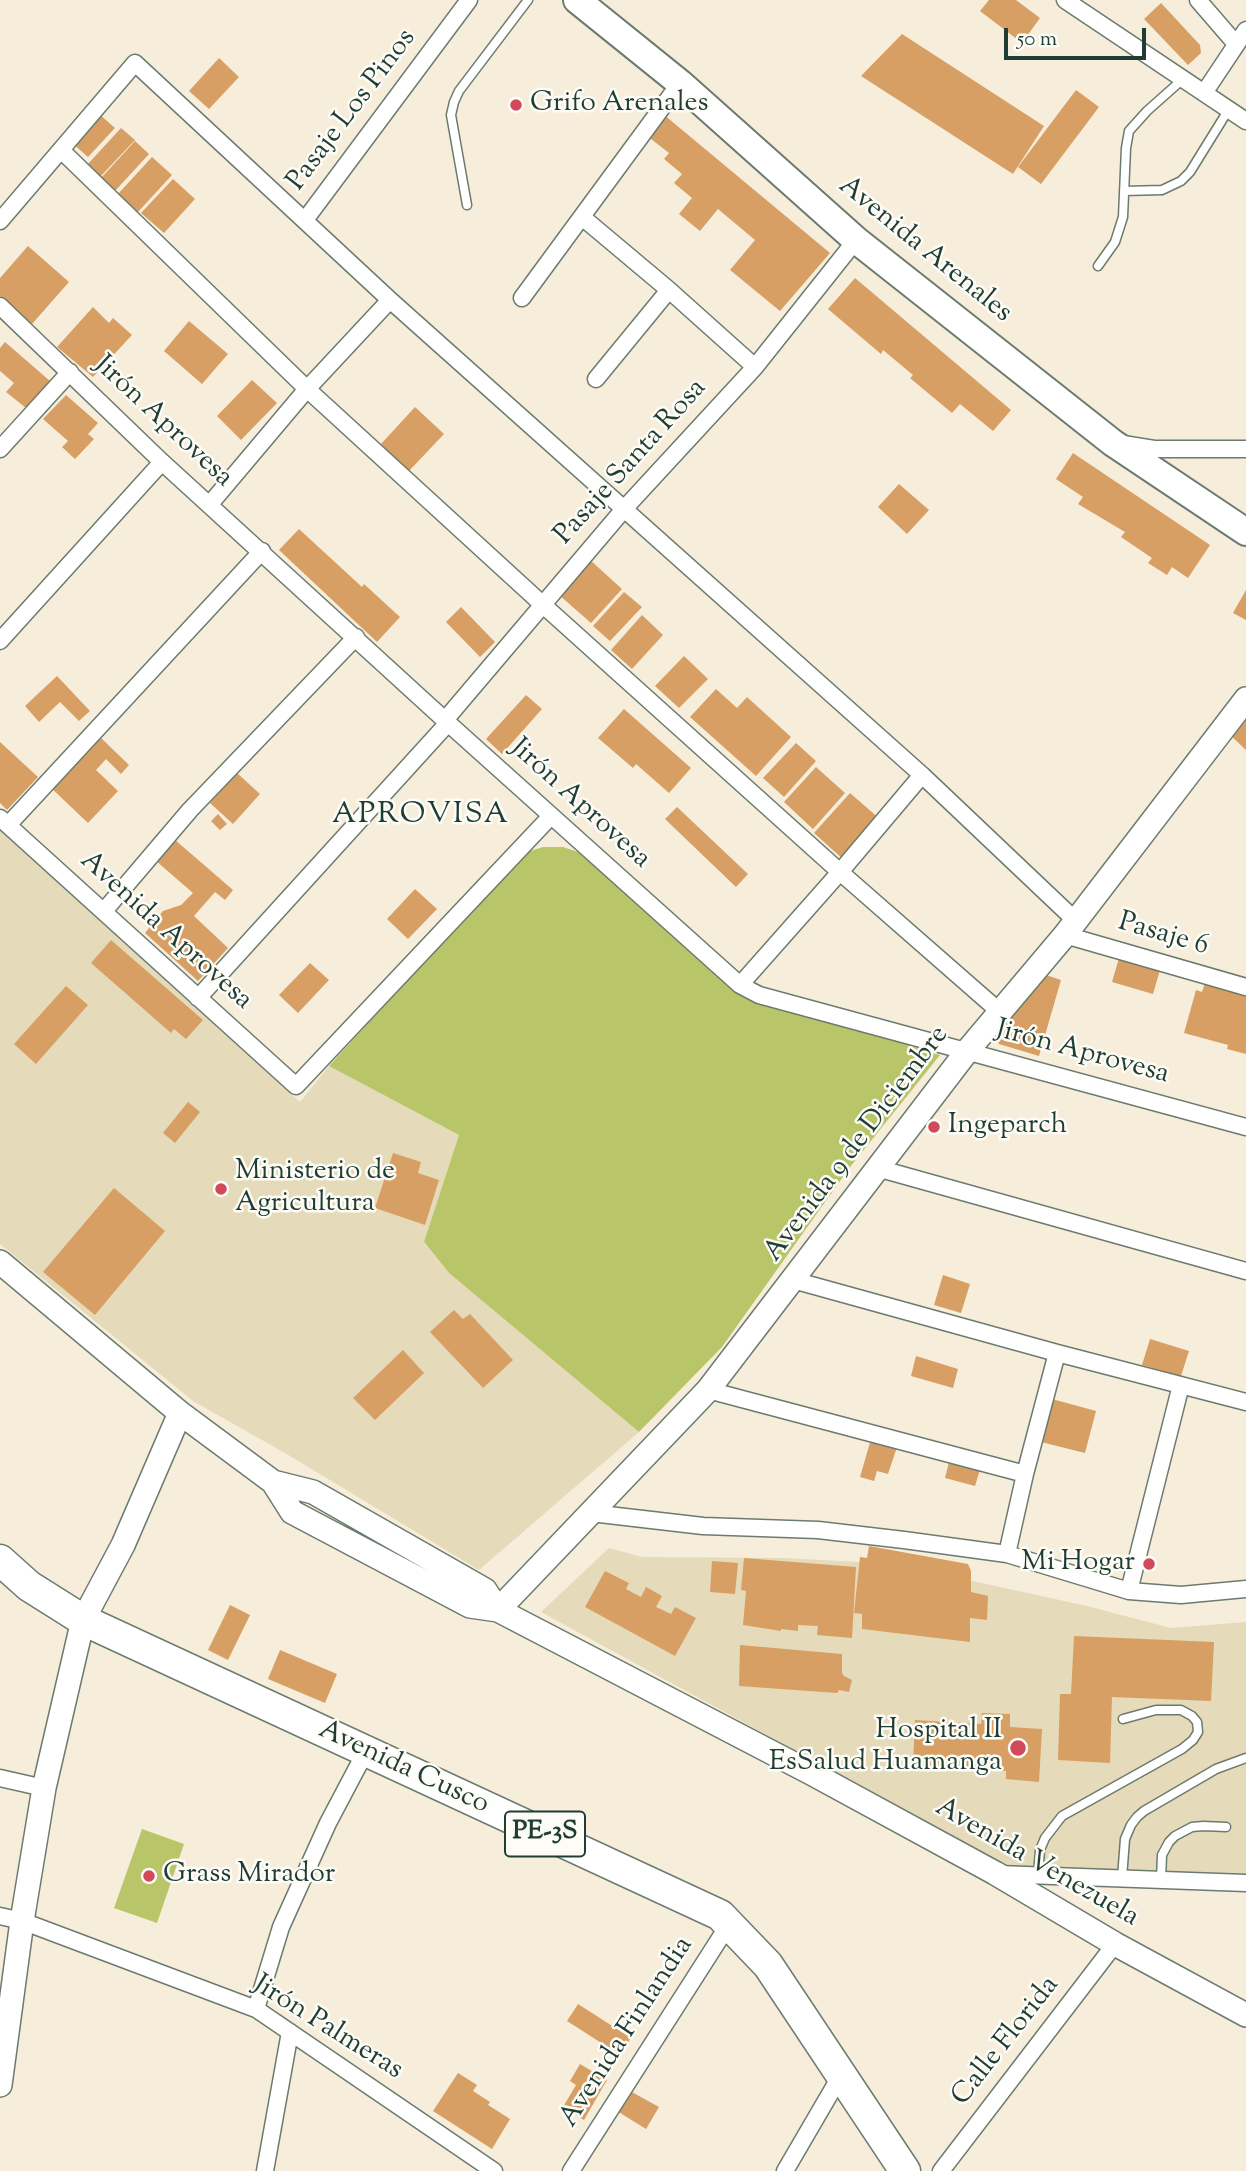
<!DOCTYPE html>
<html>
<head>
<meta charset="utf-8">
<style>
	body { margin:0 }
	#map { position:relative; width:1246px; height:2171px; overflow:hidden; background:#f7eddb; font-family:"Sorts Mill Goudy",serif }
	canvas { display:block }
	.scale { position:absolute; left:1004px; top:28px; width:142px; height:32px; box-sizing:border-box; border:4px solid #1f3d34; border-top:0; padding-left:9px; font-size:21px; line-height:24px; white-space:nowrap; color:#1f3d34; -webkit-text-stroke:5px #fdfcf7; paint-order:stroke }
</style>
</head>
<body>
<div id="map">
<canvas width="1246" height="2171"></canvas>
<div class="scale">50 m</div>
</div>
<script>
const context = document.querySelector('canvas').getContext('2d');
context.lineJoin = 'round';
function paint(path, color) { context.fillStyle = color; context.fill(path, 'evenodd'); }
const toPath = rows => new Path2D(rows.map(r => 'M' + r).join(''));
function strokePath(path, color, width, dash) { context.strokeStyle = color; context.lineWidth = width; context.lineCap = dash ? 'butt' : 'round'; context.setLineDash(dash || []); context.stroke(path); }
function write(font, color, halo, rows, align = 'center') {
  context.font = font + ' "Sorts Mill Goudy",serif'; context.lineWidth = 5; context.setLineDash([]); context.textBaseline = 'middle'; context.strokeStyle = halo; context.fillStyle = color; for (const [text, x, y, turn = 0] of rows) {
    context.save(); context.translate(x, y); context.rotate((+turn || 0) * Math.PI / 180); context.textAlign = isNaN(turn) ? turn : align; if (halo) context.strokeText(text, 0, 0); context.fillText(text, 0, 0); context.restore();
  }
}
paint(toPath([
	[0,830,300,1102,329,1066,459,1135,424,1243,449,1273,639,1432,479,1570,285,1453,193,1401,0,1244],
	[609,1548,642,1557,785,1558,895,1564,1087,1606,1171,1628,1246,1622,1246,1877,1011,1868,541,1612]
]), '#e5dbba');
paint(toPath([
	[543,847,563,847,578,852,690,949,735,991,940,1055,850,1167,722,1347,639,1432,449,1273,424,1242,459,1135,329,1066,524,853],
	[142,1829,184,1844,157,1923,114,1908]
]), '#b8c669');
paint(toPath([
	[989,0,1016,0,1040,18,1022,43,980,11],
	[1161,3,1200,45,1201,53,1188,65,1144,19],
	[902,34,1044,126,1013,174,861,76],
	[219,58,239,77,209,109,189,91],
	[1076,90,1099,107,1041,184,1018,167],
	[98,113,115,128,88,157,71,142],
	[663,114,830,253,780,311,730,270,755,240,718,209,700,231,679,214,692,198,674,183,682,174,664,159,669,153,646,135],
	[121,128,135,140,100,177,87,165],
	[135,141,149,154,115,191,101,178],
	[152,157,172,175,138,212,118,194],
	[173,179,195,199,164,233,141,213],
	[28,246,69,282,32,324,0,296,0,278],
	[855,278,1011,410,993,431,960,404,952,413,910,378,913,375,883,350,881,354,828,309],
	[93,307,109,323,113,318,132,335,93,377,57,347],
	[189,321,228,354,202,384,164,351],
	[5,342,50,381,26,408,6,392,14,383,0,371,0,348],
	[252,380,277,403,241,440,217,416],
	[66,395,98,423,88,434,94,439,75,459,62,447,68,441,43,419],
	[415,407,444,434,409,471,381,444],
	[1073,453,1210,545,1188,578,1172,567,1167,575,1148,563,1152,558,1121,537,1125,532,1078,504,1083,497,1056,479],
	[899,484,929,510,907,534,878,507],
	[299,529,362,587,364,584,400,617,377,642,279,550],
	[589,559,622,589,591,623,558,594],
	[1246,590,1246,620,1233,613],
	[624,592,642,607,610,641,593,626],
	[461,607,495,642,480,657,446,622],
	[642,615,663,635,632,669,611,650],
	[684,656,708,679,679,708,655,686],
	[57,676,90,711,79,721,60,702,39,722,25,706],
	[716,689,737,708,747,697,791,737,756,776,690,717],
	[526,695,542,709,502,754,486,739],
	[624,709,691,768,669,793,636,764,633,768,598,738],
	[1246,714,1246,750,1228,733],
	[98,735,129,765,121,774,106,759,96,770,118,791,88,823,49,786],
	[0,742,38,777,7,810,0,803],
	[796,743,816,761,784,797,763,778],
	[816,767,845,793,813,829,784,802],
	[237,773,260,794,233,824,210,803],
	[850,793,881,820,844,860,814,833],
	[677,807,748,874,736,887,665,819],
	[218,814,227,824,220,830,211,821],
	[174,839,233,890,225,900,215,892,194,916,228,948,198,981,145,933,163,911,181,905,193,893,155,860],
	[415,889,437,909,408,939,387,919],
	[111,940,203,1020,186,1039,174,1029,171,1033,91,963],
	[1119,958,1160,970,1153,994,1112,982],
	[310,963,329,980,298,1013,279,995],
	[1043,974,1061,980,1039,1056,999,1044,996,1039,996,1035],
	[1205,983,1246,994,1246,1054,1227,1049,1228,1045,1184,1033,1196,990,1202,992],
	[66,986,88,1005,36,1064,14,1044],
	[188,1102,200,1112,175,1143,163,1133],
	[393,1153,421,1162,418,1173,439,1180,425,1225,375,1208],
	[114,1188,165,1231,95,1315,43,1272],
	[943,1275,970,1284,961,1313,934,1305],
	[454,1310,463,1319,470,1314,513,1360,483,1388,430,1332],
	[1150,1339,1189,1351,1181,1376,1142,1365],
	[403,1350,424,1373,375,1420,353,1398],
	[916,1356,958,1369,953,1388,911,1376],
	[1052,1399,1096,1411,1085,1453,1041,1442],
	[871,1439,897,1447,888,1474,877,1471,874,1481,860,1477],
	[950,1458,981,1466,975,1486,945,1478],
	[869,1546,968,1564,971,1571,971,1592,988,1596,987,1620,970,1618,970,1642,862,1629,862,1614,854,1613,860,1557,867,1558],
	[744,1558,856,1567,852,1638,817,1635,818,1626,798,1625,798,1631,781,1629,781,1631,743,1625,746,1591,741,1590],
	[712,1561,738,1563,735,1594,710,1592],
	[605,1571,629,1583,626,1589,641,1597,646,1587,662,1596,656,1607,671,1614,675,1607,696,1618,675,1656,585,1607],
	[230,1605,250,1615,228,1660,208,1650],
	[1074,1636,1214,1642,1211,1701,1112,1697,1110,1763,1058,1760,1060,1694,1071,1694],
	[740,1645,842,1654,842,1673,844,1676,852,1680,849,1692,839,1690,837,1693,739,1686],
	[280,1650,337,1674,325,1703,268,1679],
	[982,1713,1010,1714,1010,1727,1042,1729,1039,1782,1006,1779,1006,1771,913,1765,915,1720,981,1724],
	[578,2004,631,2038,620,2055,567,2021],
	[580,2064,607,2080,584,2120,563,2107,576,2085,570,2081],
	[458,2073,477,2085,473,2091,490,2102,488,2105,510,2119,492,2149,433,2111],
	[630,2091,659,2107,646,2129,617,2111]
]), '#d79f63');
const lane = toPath([
	[1124,191,1162,190,1181,181,1190,172,1229,109],
	[467,205,451,115,454,102,459,91,528,0],
	[1098,266,1115,242,1123,217,1126,148,1129,131,1147,111,1183,79],
	[1038,1875,1040,1850,1045,1838,1062,1816,1182,1749,1193,1740,1198,1732,1197,1722,1192,1716,1181,1710,1156,1710,1123,1719],
	[1122,1878,1125,1839,1131,1825,1137,1817,1144,1811,1216,1769,1246,1758],
	[1161,1880,1162,1855,1169,1842,1175,1836,1192,1827,1203,1826,1226,1827]
]);
const street = toPath([
	[1065,0,1246,121],
	[1198,0,1236,44],
	[1204,93,1246,30],
	[61,150,307,389,542,604,840,872,1000,1012],
	[582,217,669,290,755,367],
	[305,220,469,0],
	[0,221,135,63,390,300,922,775,1076,921],
	[522,298,680,83],
	[0,306,162,462,448,723,740,985,759,995,1246,1127],
	[596,379,669,290],
	[1123,444,1154,449,1246,449],
	[0,449,70,372],
	[210,504,307,389,390,300],
	[0,641,162,462],
	[445,720,624,509,755,367,856,240],
	[0,818,296,1086,551,816],
	[8,825,262,551],
	[104,911,190,810,356,637],
	[1065,935,1246,987],
	[740,985,840,872,922,775],
	[198,998,448,723],
	[877,1168,1246,1271],
	[793,1280,1057,1353,1246,1402],
	[708,1390,1025,1474],
	[591,1513,703,1526,818,1530,904,1540,1007,1554,1129,1591,1181,1595,1246,1589],
	[1007,1554,1025,1474,1057,1353],
	[1129,1591,1181,1385],
	[0,1778,44,1788],
	[998,1874,1246,1883],
	[0,1916,22,1921,256,2009,494,2171],
	[256,2009,281,1927,328,1823,366,1751],
	[265,2171,290,2032],
	[571,2171,729,1924],
	[785,2171,841,2075],
	[941,2171,1115,1944]
]);
const secondary = toPath([
	[0,1262,180,1413,273,1482,292,1512,470,1606,498,1610,813,1774,995,1873,1115,1944,1246,2015],
	[273,1482,313,1492,485,1590,498,1610],
	[498,1610,708,1390,968,1050,1065,935,1246,699],
	[0,2085,22,1921,44,1788,83,1620,123,1545,180,1413]
]);
const primary = toPath([
	[577,0,680,83,856,240,1113,443,1246,532]
]);
const highway = toPath([
	[0,1560,29,1586,83,1620,720,1915,768,1965,905,2171]
]);
strokePath(lane, '#6b7b6e', 11);
strokePath(street, '#6b7b6e', 19);
strokePath(secondary, '#6b7b6e', 26);
strokePath(primary, '#6b7b6e', 30);
strokePath(highway, '#6b7b6e', 33);
strokePath(lane, '#fff', 8);
strokePath(street, '#fff', 16);
strokePath(secondary, '#fff', 23);
strokePath(primary, '#fff', 26);
strokePath(highway, '#fff', 30);
for (const [x, y, r, color] of [
	[516,105,7,"#d1495b"],
	[934,1127,7,"#d1495b"],
	[221,1189,7,"#d1495b"],
	[1149,1564,7,"#d1495b"],
	[1018,1748,9,"#d1495b"],
	[149,1876,7,"#d1495b"]
]) { const dot = new Path2D(); dot.arc(x, y, r, 0, 2 * Math.PI); context.fillStyle = color; context.fill(dot); strokePath(dot, '#fdfcf7', 2.5); }
for (const [x, y, w] of [
	[545,1834,80]
]) { const box = new Path2D(); box.roundRect(x - w / 2, y - 22.5, w, 45, 5); context.fillStyle = '#fdfcf7'; context.fill(box); strokePath(box, '#1f3d34', 2); }
write('bold 26px', '#1f3d34', null, [
	["PE-3S",545,1834]
]);
write('28px', '#1f3d34', '#fdfcf7', [
	["Grifo Arenales",530,105],
	["Ingeparch",948,1127],
	["Ministerio de",235,1173],
	["Agricultura",235,1205],
	["Mi Hogar",1135,1564,"right"],
	["Hospital II",1002,1732,"right"],
	["EsSalud Huamanga",1002,1764,"right"],
	["Grass Mirador",163,1876]
], 'left');
write('28px', '#1f3d34', '#fdfcf7', [
	["Pasaje Los Pinos",353,111,-53],
	["Avenida Arenales",924,251,39],
	["Jirón Aprovesa",162,423,43],
	["Pasaje Santa Rosa",632,463,-48],
	["Jirón Aprovesa",579,805,42],
	["Avenida Aprovesa",165,932,42],
	["Pasaje 6",1163,936,16],
	["Jirón Aprovesa",1082,1054,15],
	["Avenida 9 de Diciembre",858,1145,-53],
	["Avenida Cusco",403,1769,25],
	["Avenida Venezuela",1036,1864,30],
	["Jirón Palmeras",327,2029,32],
	["Avenida Finlandia",628,2033,-57],
	["Calle Florida",1007,2042,-52]
]);
context.letterSpacing = '2px';
write('30px', '#1f3d34', '#fdfcf7', [
	["APROVISA",421,817]
]);
context.letterSpacing = '0px';
</script>
</body>
</html>
